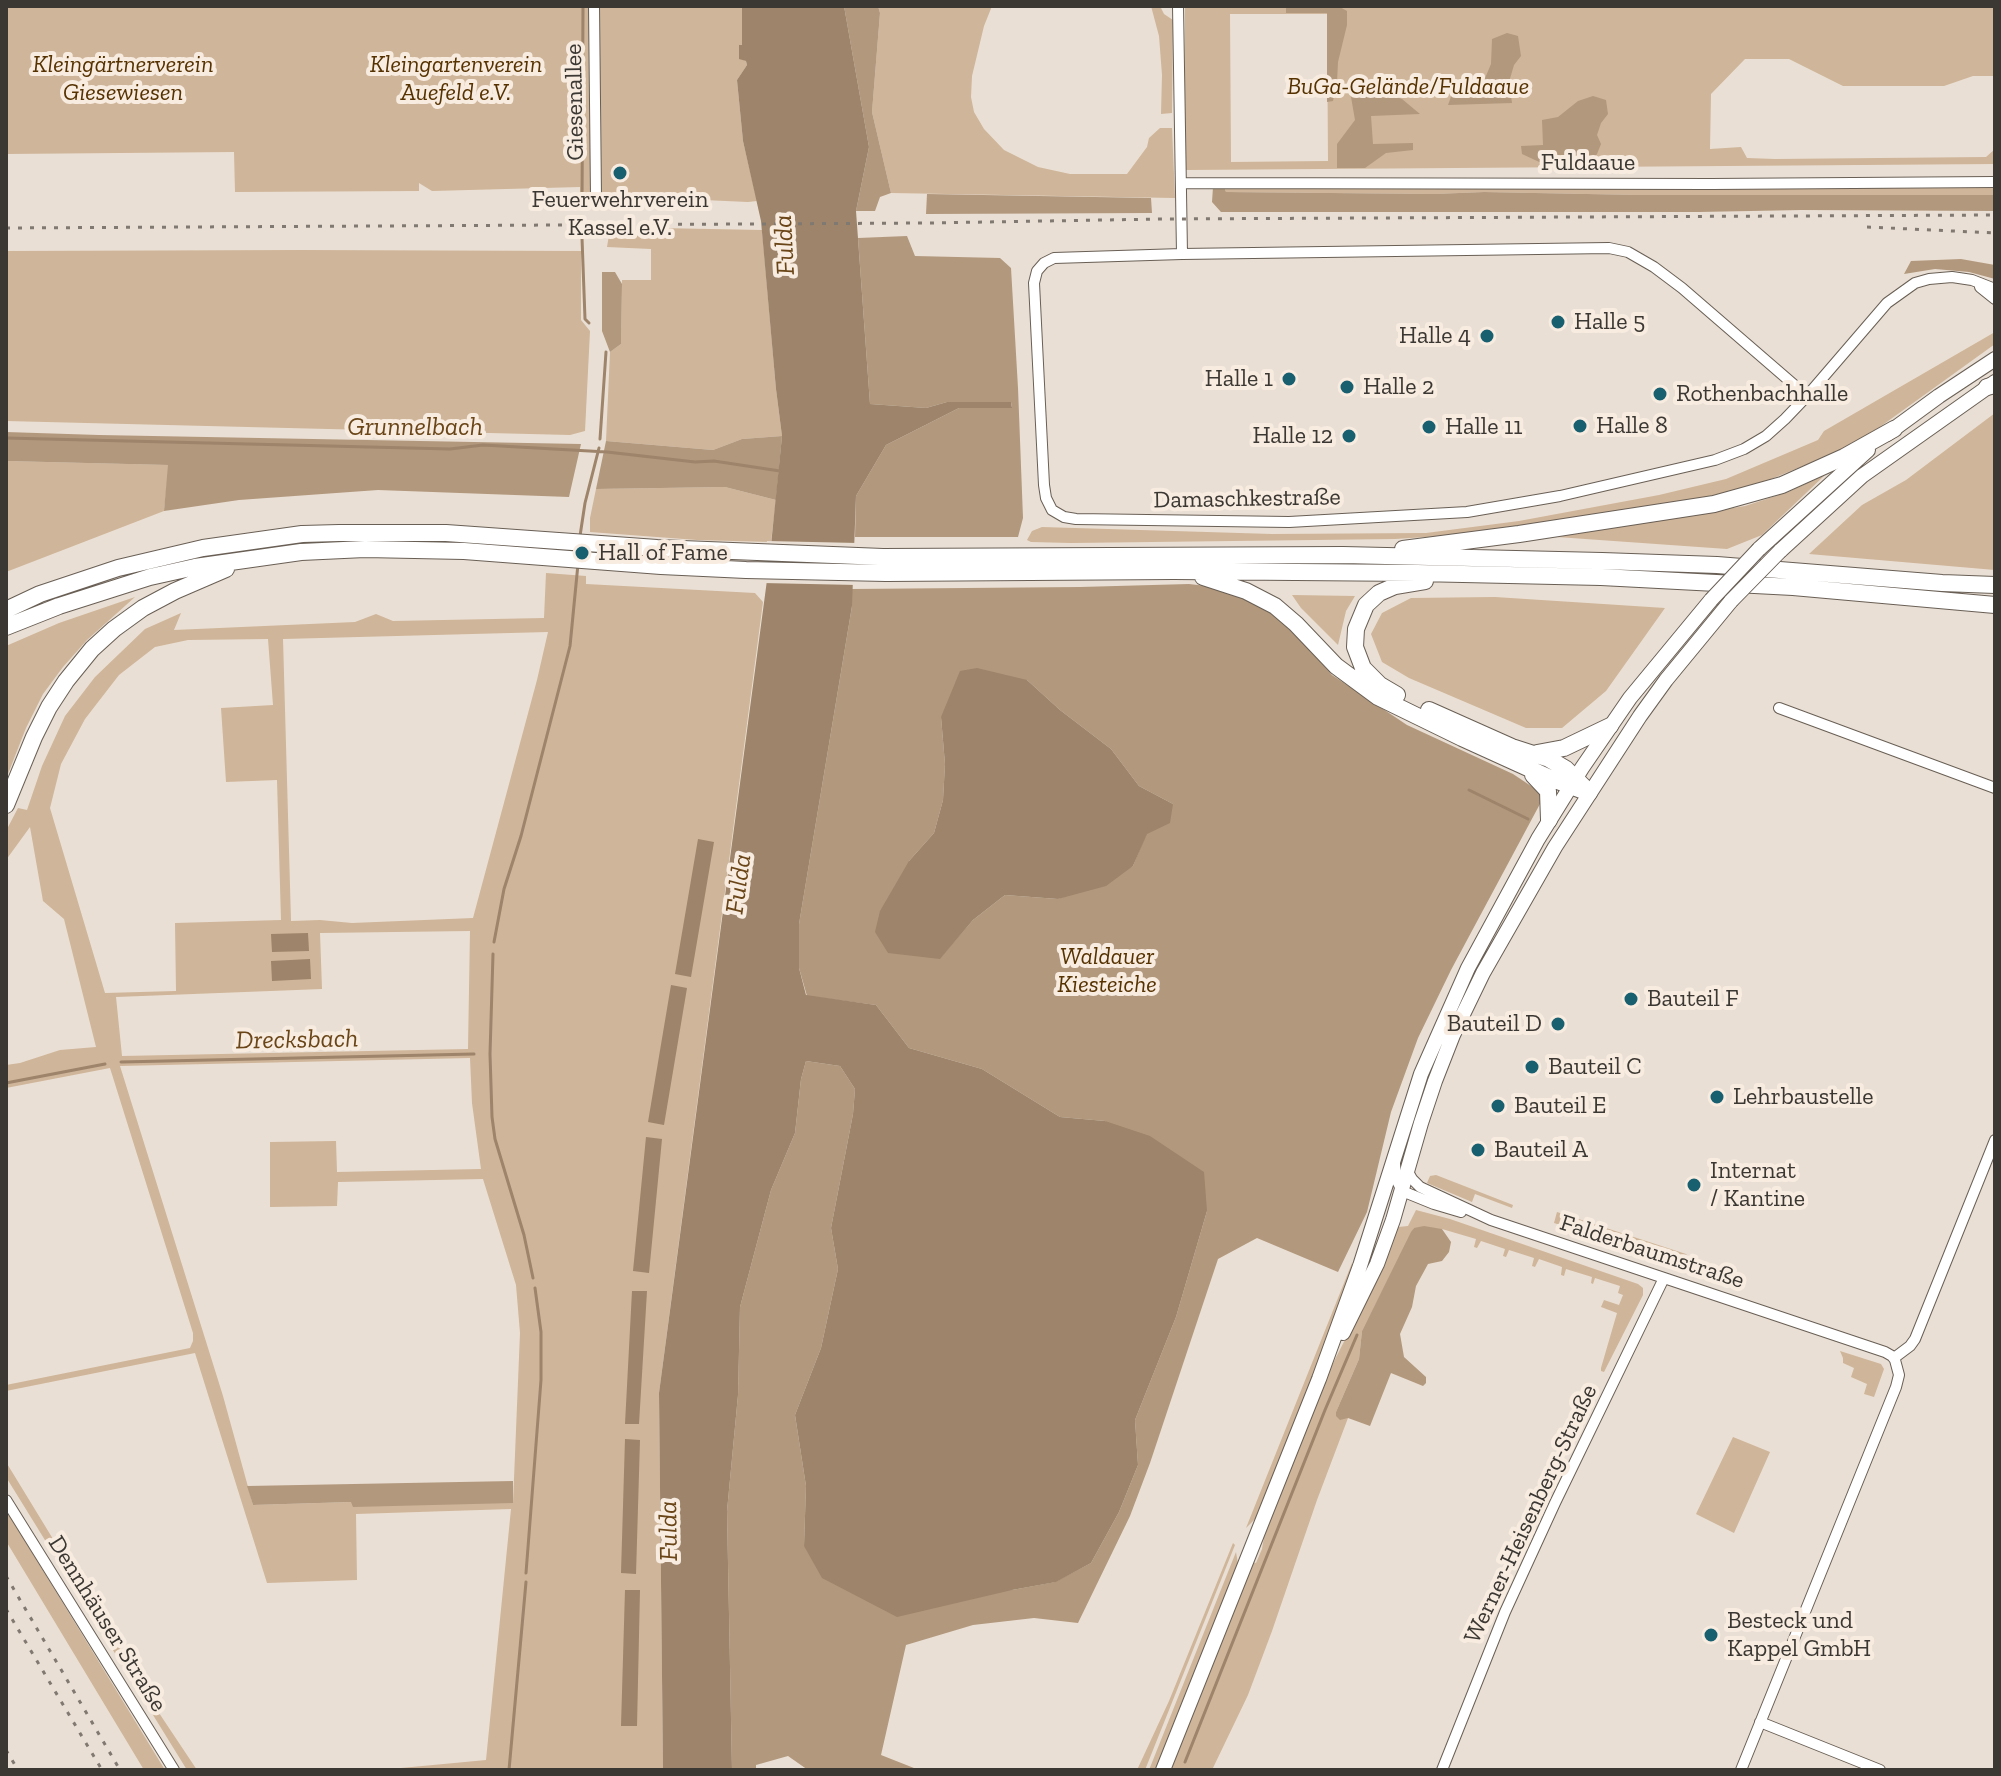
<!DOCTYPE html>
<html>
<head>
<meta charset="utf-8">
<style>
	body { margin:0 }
	#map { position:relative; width:2001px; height:1776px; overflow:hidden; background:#eadfd4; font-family:"Zilla Slab",serif }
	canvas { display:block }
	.frame { position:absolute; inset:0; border:8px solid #3b3732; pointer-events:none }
</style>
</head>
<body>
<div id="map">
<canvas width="2001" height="1776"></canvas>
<div class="frame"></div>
</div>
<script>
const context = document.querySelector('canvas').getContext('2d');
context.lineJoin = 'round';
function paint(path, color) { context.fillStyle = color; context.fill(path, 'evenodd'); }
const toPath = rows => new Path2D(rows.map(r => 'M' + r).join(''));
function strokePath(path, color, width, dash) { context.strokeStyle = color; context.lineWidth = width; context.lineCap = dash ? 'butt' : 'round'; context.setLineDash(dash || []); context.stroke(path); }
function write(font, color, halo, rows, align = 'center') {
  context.font = font + ' "Zilla Slab",serif'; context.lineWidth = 8; context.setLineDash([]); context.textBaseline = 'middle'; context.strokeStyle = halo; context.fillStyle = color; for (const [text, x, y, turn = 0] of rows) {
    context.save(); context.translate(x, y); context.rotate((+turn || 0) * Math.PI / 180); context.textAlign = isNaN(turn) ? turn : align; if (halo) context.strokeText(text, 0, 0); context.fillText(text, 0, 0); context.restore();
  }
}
paint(toPath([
	[6,6,742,6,742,46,739,46,739,58,746,61,747,65,737,80,743,141,757,201,748,202,659,198,603,194,580,196,580,187,432,191,419,183,419,191,235,192,234,152,6,154],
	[878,6,992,6,984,26,972,76,971,97,974,112,984,129,1004,150,1038,167,1070,174,1127,174,1147,147,1149,138,1160,128,1172,128,1175,198,891,193,872,112,880,13],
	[1151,6,1160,6,1164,14,1173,20,1172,113,1161,114,1162,75,1159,36],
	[1185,6,1995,6,1995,76,1973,76,1944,86,1843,86,1789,59,1745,59,1711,94,1710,149,1741,147,1747,158,1775,159,1986,157,1995,149,1995,164,1185,170],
	[1230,14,1327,14,1328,161,1231,162],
	[1224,187,1544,189,1995,188,1995,195,1639,195,1484,192,1434,194,1226,192],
	[658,228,762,230,776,389,782,436,742,439,713,450,606,441,610,352,621,344,622,280,651,280,651,249,607,247,609,235,655,236],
	[301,250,581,251,581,320,590,331,585,431,570,435,6,421,6,251],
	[1995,332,1995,344,1877,429,1847,448,1749,488,1681,502,1472,534,1395,539,1071,543,1031,542,1027,540,1032,531,1042,527,1272,534,1426,533,1519,521,1659,495,1726,479,1818,440,1824,431],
	[1995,413,1995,570,1809,554,1862,505,1906,480],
	[6,461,169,465,164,511,6,572],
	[1825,475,1762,535,1727,549,1557,537,1745,506,1788,492],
	[725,487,776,500,771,542,697,540,590,532,590,518,596,489],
	[546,573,586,576,586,584,755,593,763,602,659,1393,663,1770,380,1770,486,1760,511,1509,356,1514,357,1580,267,1583,195,1353,6,1391,6,1385,190,1348,193,1341,193,1333,110,1068,6,1088,6,1065,20,1063,60,1050,96,1047,64,919,43,901,30,827,6,860,6,831,18,808,27,810,42,766,65,716,95,677,145,629,181,613,174,630,355,622,376,614,393,621,544,618],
	[548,632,537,680,473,918,352,923,320,920,291,921,283,639],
	[268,639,273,705,221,708,226,782,277,780,281,920,175,923,176,991,105,993,50,808,61,764,85,719,119,675,155,647,188,640],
	[470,931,468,1049,122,1056,116,997,322,989,320,933],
	[470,1058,472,1103,481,1169,337,1172,336,1141,270,1142,270,1207,337,1206,338,1182,483,1179,516,1285,520,1333,513,1503,352,1502,253,1505,223,1396,120,1066],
	[1292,595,1355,596,1346,611,1338,645,1301,608],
	[135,597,87,640,63,667,43,694,26,728,6,779,6,646,59,623],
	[1495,597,1665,608,1606,691,1562,728,1526,728,1409,678,1382,662,1371,634,1382,613,1411,598],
	[1436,1175,1513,1205,1512,1208,1475,1194,1472,1202,1427,1183,1430,1176],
	[1416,1210,1450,1219,1638,1284,1643,1288,1643,1295,1604,1372,1601,1371,1601,1368,1617,1313,1601,1307,1604,1300,1619,1305,1623,1295,1618,1293,1620,1286,1595,1278,1593,1284,1591,1283,1592,1277,1566,1269,1564,1276,1561,1275,1562,1267,1539,1259,1535,1267,1532,1266,1534,1258,1509,1250,1506,1257,1503,1256,1505,1249,1481,1241,1477,1248,1474,1247,1476,1239,1442,1229,1414,1228,1362,1331,1359,1359,1336,1412,1348,1418,1317,1500,1272,1631,1248,1695,1212,1770,1170,1770,1252,1562,1256,1563,1262,1549,1264,1537,1324,1381,1383,1265,1398,1227,1408,1226],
	[1557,1212,1686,1254,1694,1263,1696,1268,1695,1270,1554,1223],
	[1352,1263,1356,1264,1346,1294,1257,1517,1246,1528],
	[1840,1351,1881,1364,1884,1369,1874,1397,1864,1394,1867,1384,1851,1377,1854,1368,1843,1363,1843,1358],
	[1733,1437,1770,1452,1734,1533,1696,1514],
	[6,1462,161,1716,197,1770,187,1770,6,1477],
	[6,1510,165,1770,144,1770,6,1541],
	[1233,1543,1235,1545,1145,1770,1137,1770,1169,1701],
	[1236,1552,1238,1564,1157,1770,1149,1770]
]), '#cfb599');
paint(toPath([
	[844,6,878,6,880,13,872,112,891,193,880,197,875,211,856,211,869,147],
	[1286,6,1338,6,1347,11,1347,25,1338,62,1337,82,1333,101,1327,102,1327,13,1286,13],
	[1507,33,1518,36,1521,56,1514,65,1509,82,1512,103,1448,105,1453,91,1469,85,1483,83,1491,64,1492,39],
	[1355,80,1362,83,1365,94,1376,91,1385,93,1402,99,1420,114,1371,116,1373,144,1413,143,1413,150,1386,153,1365,168,1337,168,1337,144,1355,120,1350,91],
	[1593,96,1606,100,1608,114,1601,123,1597,135,1601,144,1597,154,1588,166,1548,166,1522,154,1521,146,1543,145,1542,120,1558,117,1578,101],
	[1213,187,1224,187,1226,192,1434,194,1484,192,1639,195,1995,195,1995,211,1802,210,1699,212,1221,212,1212,202],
	[927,194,1151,198,1152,213,926,214],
	[907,236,915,256,1000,258,1011,268,1018,388,1023,518,1018,537,855,537,856,496,886,445,959,408,1012,407,1011,402,947,402,926,408,870,404,858,238],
	[1961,259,1995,265,1995,279,1969,272,1935,269,1904,274,1911,261],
	[602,272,615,272,622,284,621,344,610,352,602,331],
	[6,432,99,435,581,444,569,497,378,490,239,500,164,511,168,465,6,461],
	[782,436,776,500,725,487,596,489,606,441,713,450,742,439],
	[1189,584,1215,587,1260,605,1286,623,1332,675,1407,725,1513,774,1543,794,1541,802,1451,970,1418,1038,1391,1112,1367,1212,1338,1272,1257,1238,1218,1259,1150,1463,1130,1516,1078,1623,1034,1618,973,1625,906,1645,881,1755,919,1770,808,1770,788,1756,756,1765,756,1770,732,1770,727,1511,738,1395,740,1307,771,1190,795,1133,801,1079,806,1061,840,1066,855,1089,853,1114,831,1228,838,1269,821,1348,795,1415,806,1486,804,1546,1012,1590,1055,1582,1091,1563,1119,1512,1138,1465,1135,1420,1176,1317,1207,1211,1105,1121,1060,1117,982,1069,909,1048,876,1005,807,996,799,968,799,924,852,606,852,589,1080,587],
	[1027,680,1060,710,1111,749,1139,786,1173,804,1146,834,1133,866,1058,899,1005,895,973,920,940,958,909,861,934,833,943,800,945,764,941,717],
	[1424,1226,1442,1229,1451,1242,1449,1252,1442,1261,1428,1264,1416,1286,1412,1307,1400,1334,1404,1357,1426,1377,1426,1383,1423,1386,1391,1373,1370,1426,1348,1418,1340,1420,1336,1416,1336,1412,1359,1359,1362,1331,1411,1232,1414,1228],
	[513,1481,513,1503,353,1507,351,1502,253,1505,247,1486]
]), '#b2987d');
paint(toPath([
	[742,6,844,6,869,147,856,211,870,404,926,408,947,402,1011,402,1012,408,959,408,886,445,856,496,852,606,799,924,799,968,806,995,876,1005,909,1048,982,1069,1060,1117,1105,1121,1150,1136,1204,1172,1207,1211,1176,1317,1135,1420,1138,1465,1119,1512,1091,1563,1056,1582,1012,1590,897,1617,822,1578,804,1546,806,1486,795,1415,821,1348,838,1269,831,1228,853,1114,855,1089,840,1066,806,1061,801,1079,795,1133,771,1190,740,1307,738,1395,727,1511,732,1770,663,1770,659,1393,769,565,782,436,776,389,761,221,743,141,737,80,747,65,746,61,739,59,739,45,742,45],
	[977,668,1027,680,1060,710,1111,749,1139,786,1173,804,1170,823,1147,834,1133,866,1106,886,1058,899,1005,895,973,920,940,959,888,953,875,932,880,911,909,861,934,833,943,800,945,764,941,717,960,671],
	[698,839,714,842,691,977,675,974],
	[308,933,309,951,272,952,271,934],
	[310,959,311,979,272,981,271,961],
	[671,985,687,988,664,1125,648,1122],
	[646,1137,662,1139,649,1273,633,1271],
	[632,1291,647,1291,639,1424,625,1424],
	[625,1439,640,1440,636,1574,621,1573],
	[625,1590,640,1590,637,1726,621,1726]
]), '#9d846a');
paint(toPath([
	[767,541,858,543,857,585,762,583]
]), '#eadfd4');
strokePath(toPath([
	[582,206,583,6],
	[582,238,585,319,589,323],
	[6,438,450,449,483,445,607,452,695,462,714,461,780,471],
	[600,439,606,352],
	[580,536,585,503,599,448],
	[1469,790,1528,819],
	[494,942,504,889,521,836,570,646,578,564],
	[493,954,490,1054,492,1117,495,1139,524,1235,533,1278],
	[121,1062,474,1054],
	[6,1083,105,1064],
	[526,1573,541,1380,541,1332,535,1288],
	[1185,1762,1325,1410,1357,1335],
	[509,1770,526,1582]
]), '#9d846a', 3);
const minor = toPath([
	[594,6,596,197],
	[1178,6,1182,254],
	[1181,183,1711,184,1995,182],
	[1980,287,1995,299],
	[1807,396,1682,288,1654,267,1628,252,1609,248,1182,254,1054,258,1044,263,1037,271,1034,283,1044,485,1046,498,1052,510,1064,517,1076,519,1289,522,1467,512,1560,496,1715,460,1744,449,1766,436,1785,419,1807,396,1887,303,1915,283,1929,279,1952,277,1972,280,1995,289],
	[1779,708,1995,788],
	[1395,1164,1396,1179,1402,1191,1434,1204,1461,1212],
	[1407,1170,1412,1179,1420,1187,1491,1220,1885,1352,1892,1356,1895,1360,1899,1375,1896,1387,1741,1770],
	[1894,1358,1910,1346,1915,1339,1995,1140],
	[6,1500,174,1770],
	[1760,1722,1880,1770],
	[1442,1770,1505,1612,1555,1503,1664,1278]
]);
const major = toPath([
	[1887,434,1939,396,1995,359],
	[1759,549,1868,450],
	[1780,551,1862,476,1995,382],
	[1343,1333,1377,1264,1393,1220,1421,1123,1435,1081,1453,1035,1483,973,1555,847,1640,716,1666,680,1731,601],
	[1163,1770,1319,1379,1360,1266,1421,1074,1468,968,1538,839,1582,768,1630,698,1711,600]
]);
const highway = toPath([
	[1987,387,1995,385],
	[1403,549,1519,534,1714,504,1782,485,1844,457,1894,429],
	[1203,577,1246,591,1275,606,1296,624,1336,666,1378,697,1462,738,1550,778,1589,793],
	[6,610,40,594,118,568,203,548,302,534,339,533,446,533,657,548,883,557,1343,555,1602,561,1717,565,1942,583,1995,585],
	[6,627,59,606,150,577,195,567,301,552,365,549,464,551,661,566,746,570,886,573,1174,571,1417,573,1601,577,1793,587,1995,605],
	[1397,695,1380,685,1363,668,1355,647,1356,629,1366,605,1379,593,1395,586,1425,581],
	[1429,710,1512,747,1549,759,1566,769,1585,788],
	[1537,753,1564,748,1610,726],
	[1533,775,1548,791,1549,820],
	[6,805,34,737,49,707,66,681,92,649,114,629,143,608,175,591,226,569]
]);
strokePath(minor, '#695f55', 12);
strokePath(major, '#695f55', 16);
strokePath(highway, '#695f55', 18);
strokePath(minor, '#fff', 10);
strokePath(major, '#fff', 14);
strokePath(highway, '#fff', 16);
strokePath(toPath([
	[1867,227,1995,233],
	[6,228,928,223,1161,219,1995,215],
	[6,1576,120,1770],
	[6,1609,102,1770],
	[6,1750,18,1770]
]), '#807972', 3, [4, 8]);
const majorBridge = toPath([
	[1711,600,1759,549],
	[1731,601,1780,551]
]);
strokePath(majorBridge, '#695f55', 16, []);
strokePath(majorBridge, '#fff', 14);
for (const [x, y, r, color] of [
	[620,173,8,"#185f70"],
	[1558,322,8,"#185f70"],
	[1487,336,8,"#185f70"],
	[1289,379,8,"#185f70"],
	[1347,387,8,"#185f70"],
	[1660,394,8,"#185f70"],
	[1580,426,8,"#185f70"],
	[1429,427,8,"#185f70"],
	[1349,436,8,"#185f70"],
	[582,553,8,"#185f70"],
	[1631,999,8,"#185f70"],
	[1558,1024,8,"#185f70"],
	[1532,1067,8,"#185f70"],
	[1717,1097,8,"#185f70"],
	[1498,1106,8,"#185f70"],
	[1478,1150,8,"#185f70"],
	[1694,1185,8,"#185f70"],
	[1711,1635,8,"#185f70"]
]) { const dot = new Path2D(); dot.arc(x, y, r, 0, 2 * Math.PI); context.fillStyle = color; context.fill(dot); strokePath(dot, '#f8ece1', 3); }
write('italic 24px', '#563200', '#f8ece1', [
	["Kleingärtnerverein",123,65],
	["Giesewiesen",123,93],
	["Kleingartenverein",456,65],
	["Auefeld e.V.",456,93],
	["BuGa-Gelände/Fuldaaue",1408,87],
	["Waldauer",1107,957],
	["Kiesteiche",1107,985]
]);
write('24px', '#3b3732', '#f8ece1', [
	["Giesenallee",575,102,-91],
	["Fuldaaue",1588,163],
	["Damaschkestraße",1247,499,-1],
	["Falderbaumstraße",1652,1252,18],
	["Werner-Heisenberg-Straße",1531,1514,-65],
	["Dennhäuser Straße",107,1624,58]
]);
write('24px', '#3b3732', '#f8ece1', [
	["Feuerwehrverein",620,200,"center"],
	["Kassel e.V.",620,228,"center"],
	["Halle 5",1574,322],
	["Halle 4",1471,336,"right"],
	["Halle 1",1273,379,"right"],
	["Halle 2",1363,387],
	["Rothenbachhalle",1676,394],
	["Halle 8",1596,426],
	["Halle 11",1445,427],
	["Halle 12",1333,436,"right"],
	["Hall of Fame",598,553],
	["Bauteil F",1647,999],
	["Bauteil D",1542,1024,"right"],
	["Bauteil C",1548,1067],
	["Lehrbaustelle",1733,1097],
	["Bauteil E",1514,1106],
	["Bauteil A",1494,1150],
	["Internat",1710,1171],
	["/ Kantine",1710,1199],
	["Besteck und",1727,1621],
	["Kappel GmbH",1727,1649]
], 'left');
write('italic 26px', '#6a4517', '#f8ece1', [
	["Fulda",785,245,-93],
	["Grunnelbach",415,428],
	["Fulda",739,884,-82],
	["Drecksbach",297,1040,-1],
	["Fulda",669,1531,-91]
]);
</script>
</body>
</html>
